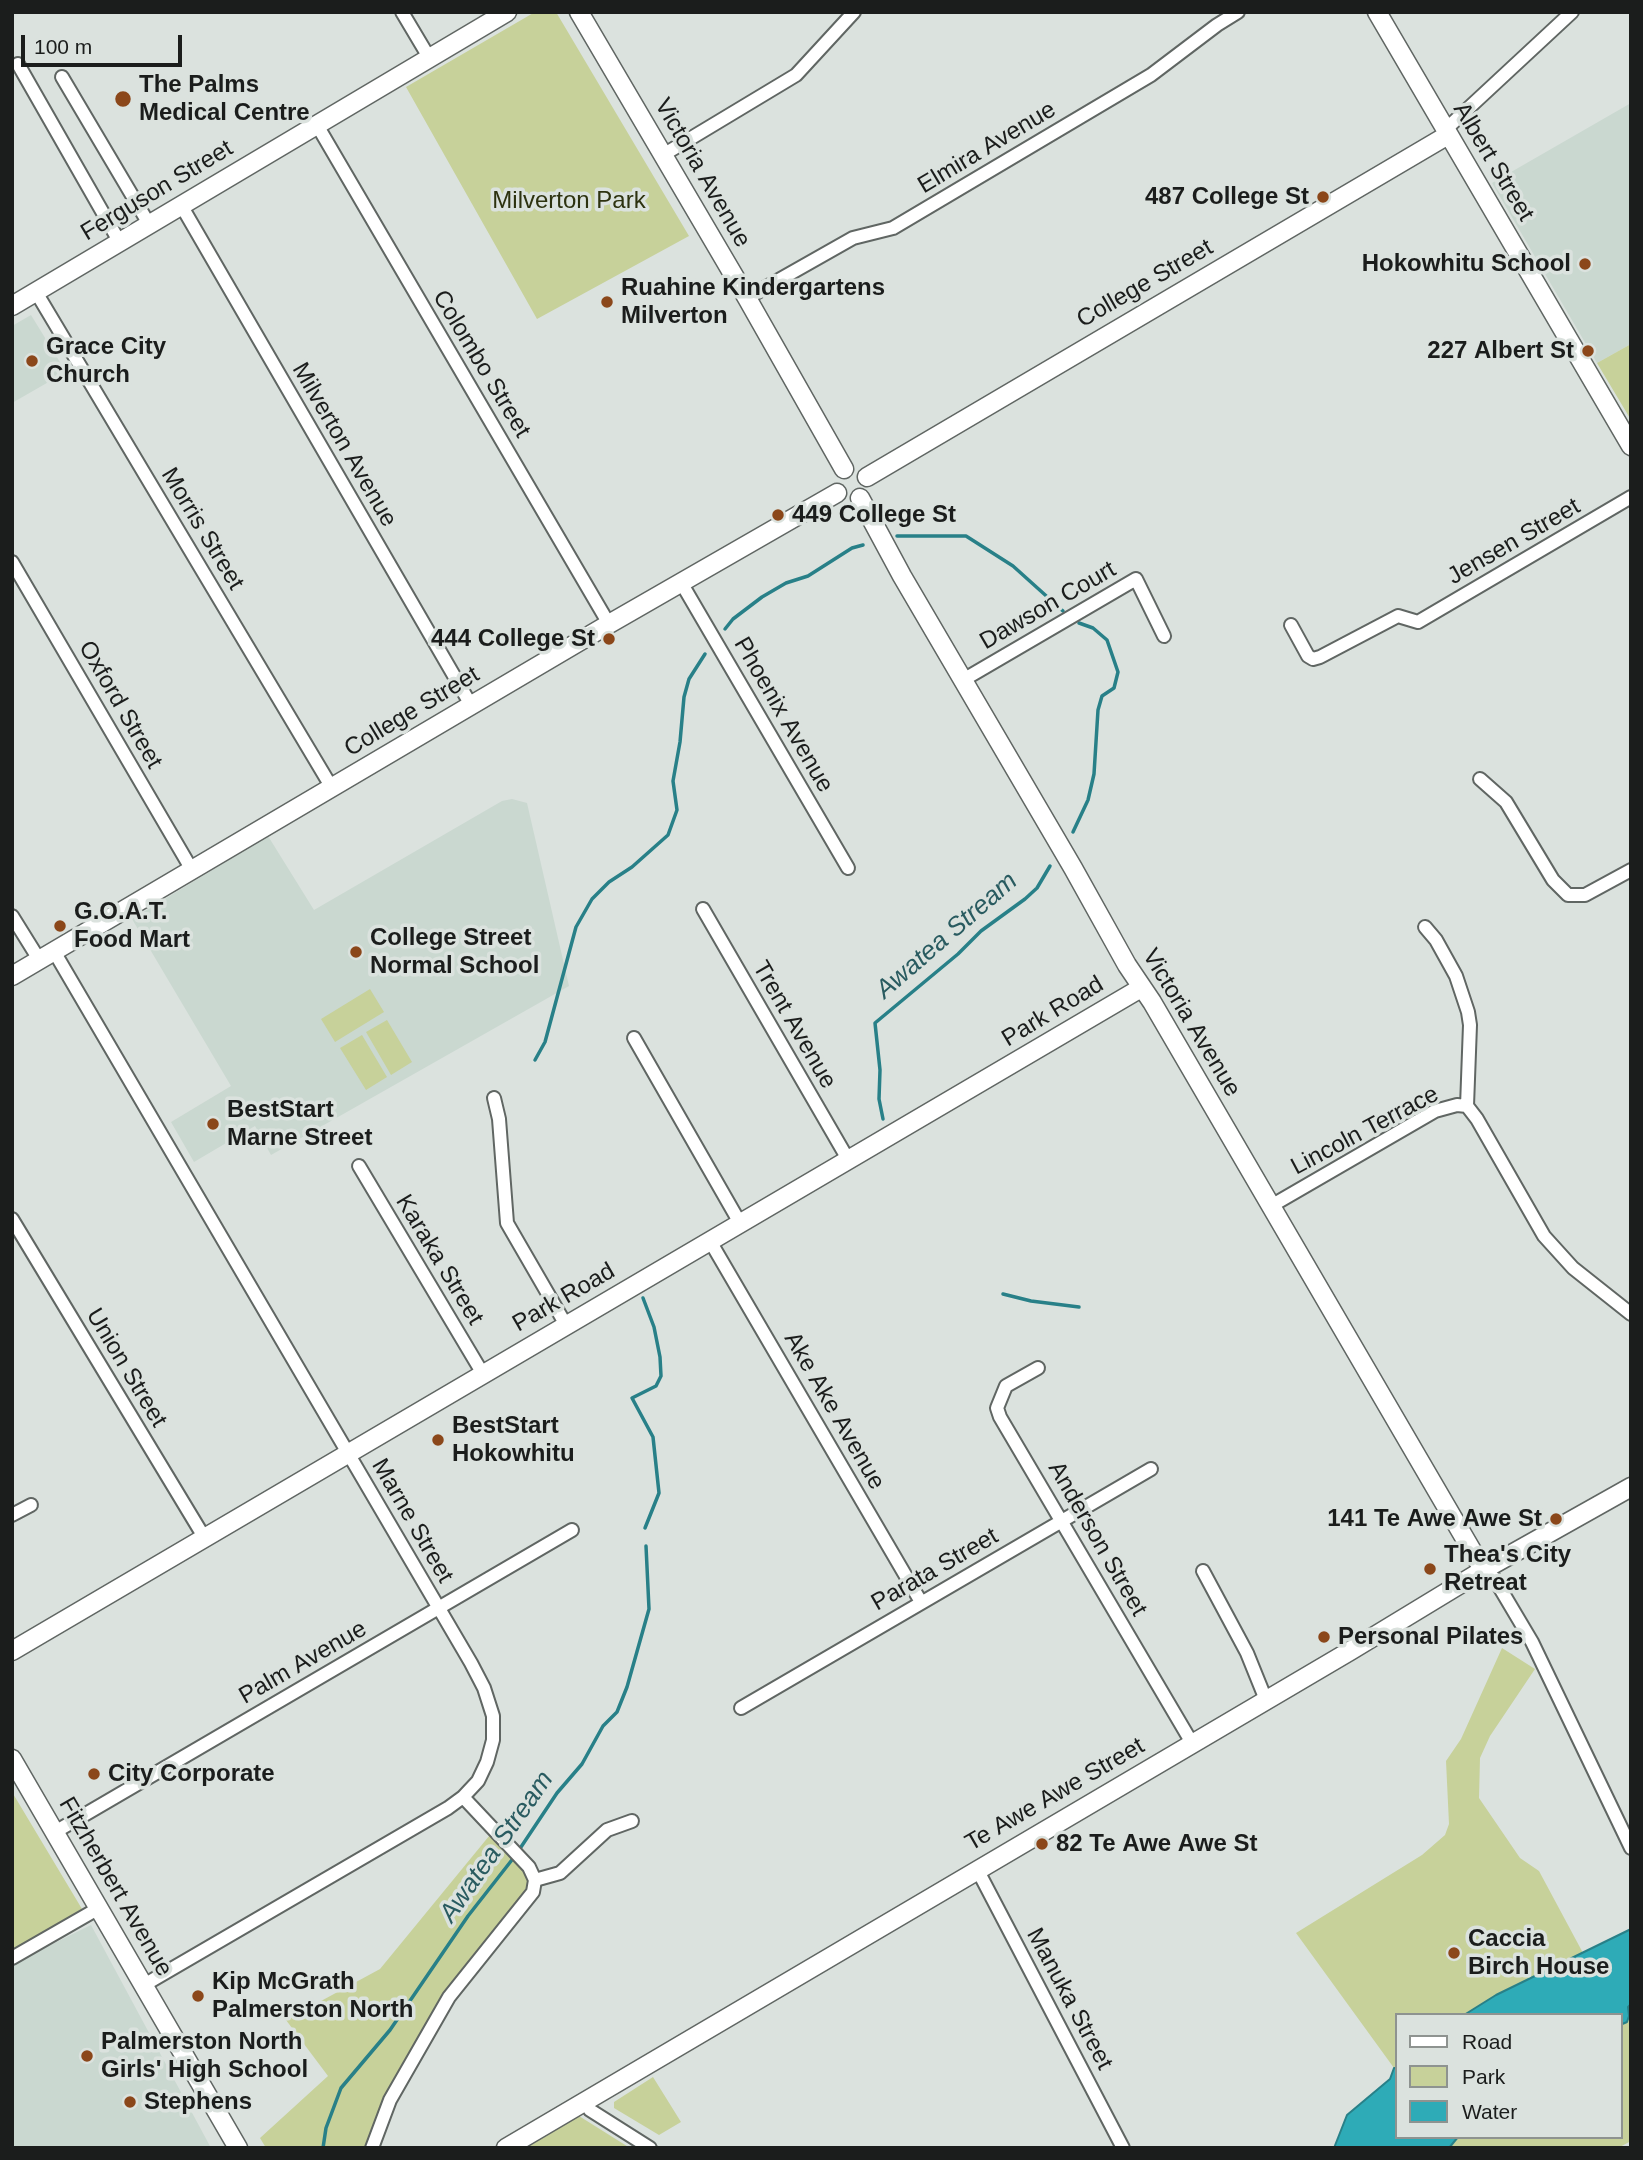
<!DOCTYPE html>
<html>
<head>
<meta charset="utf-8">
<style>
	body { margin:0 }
	#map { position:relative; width:1643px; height:2160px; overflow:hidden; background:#dbe2de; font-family:Helvetica,sans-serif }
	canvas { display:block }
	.frame { position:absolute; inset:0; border:14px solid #1b1d1c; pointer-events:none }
	.legend { position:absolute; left:1395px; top:2013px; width:228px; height:126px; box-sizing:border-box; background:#dbe2de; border:2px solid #8e9390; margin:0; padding:9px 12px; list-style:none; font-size:21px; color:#1b1d1c }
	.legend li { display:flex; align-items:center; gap:14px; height:35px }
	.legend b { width:35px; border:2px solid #8e9390 }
	.scale { position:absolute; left:21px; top:35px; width:161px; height:32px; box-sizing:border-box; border:4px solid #1b1d1c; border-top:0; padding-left:9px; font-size:21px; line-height:24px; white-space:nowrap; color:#1b1d1c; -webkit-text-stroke:5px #dbe2de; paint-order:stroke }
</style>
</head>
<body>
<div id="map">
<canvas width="1643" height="2160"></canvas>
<div class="frame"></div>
<ul class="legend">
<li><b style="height:9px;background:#fff"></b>Road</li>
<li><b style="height:19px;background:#c7d19a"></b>Park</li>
<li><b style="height:19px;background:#2eabb7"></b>Water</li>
</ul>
<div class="scale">100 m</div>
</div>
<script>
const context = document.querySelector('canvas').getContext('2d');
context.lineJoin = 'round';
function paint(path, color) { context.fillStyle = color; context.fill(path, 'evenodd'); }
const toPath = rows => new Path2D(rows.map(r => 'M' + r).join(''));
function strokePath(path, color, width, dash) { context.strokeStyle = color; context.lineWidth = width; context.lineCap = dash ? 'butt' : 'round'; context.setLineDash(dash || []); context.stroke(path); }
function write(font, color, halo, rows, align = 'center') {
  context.font = font + ' Helvetica,sans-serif'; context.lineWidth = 7; context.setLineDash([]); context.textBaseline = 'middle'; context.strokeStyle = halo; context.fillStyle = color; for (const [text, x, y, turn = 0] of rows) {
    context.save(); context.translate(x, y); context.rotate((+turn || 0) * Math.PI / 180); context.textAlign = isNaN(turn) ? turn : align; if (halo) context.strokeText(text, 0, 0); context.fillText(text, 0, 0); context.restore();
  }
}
paint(toPath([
	[1631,103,1631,344,1597,363,1492,183],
	[31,315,66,372,12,403,12,326],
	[512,799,527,803,569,986,271,1155,255,1126,194,1162,171,1122,231,1086,132,919,268,836,314,910,502,801],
	[91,1925,211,2148,12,2148,12,1964]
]), '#cad8d0');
paint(toPath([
	[535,12,556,12,689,236,537,319,406,87],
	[1631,344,1631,420,1597,363],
	[370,989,384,1012,335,1042,321,1019],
	[387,1020,412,1062,391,1075,366,1032],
	[362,1035,387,1077,366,1090,340,1048],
	[1502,1648,1535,1669,1490,1736,1480,1758,1479,1798,1520,1858,1539,1871,1583,1953,1496,1995,1464,2015,1396,2015,1396,2068,1394,2068,1296,1933,1422,1855,1445,1835,1449,1824,1446,1761,1461,1739],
	[12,1792,82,1909,12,1950],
	[494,1830,535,1880,449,1997,372,2148,266,2148,260,2138,328,2076,286,2020,380,1969],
	[1631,2004,1631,2141,1618,2148,1450,2148,1458,2137,1620,2137,1620,2025,1627,2022,1629,2016,1628,2007],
	[653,2077,681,2122,659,2135,614,2108,614,2102],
	[579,2116,630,2148,525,2148,526,2148]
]), '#c7d19a');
const water = toPath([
	[1631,1929,1631,2004,1628,2007,1629,2016,1627,2022,1620,2025,1620,2015,1464,2015,1496,1995,1631,1929],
	[1394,2068,1396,2068,1396,2137,1458,2137,1449,2148,1334,2148,1347,2115,1390,2079,1394,2068]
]);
paint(water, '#2eabb7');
strokePath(water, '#288088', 2);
strokePath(toPath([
	[897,536,966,536,1013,566,1063,611],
	[725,629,733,619,762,597,786,583,808,576,852,548,863,545],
	[1073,832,1088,800,1094,774,1098,710,1102,696,1114,688,1118,672,1107,640,1093,628,1079,623],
	[535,1060,545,1042,576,927,592,899,609,882,632,867,668,835,677,810,673,781,680,742,684,697,689,679,705,654],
	[883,1119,879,1099,880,1070,875,1023,958,954,981,931,1025,899,1037,888,1050,866],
	[1003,1294,1031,1301,1079,1307],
	[643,1298,654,1327,660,1357,661,1376,656,1386,632,1398,653,1437,659,1493,645,1528],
	[519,1850,557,1793,582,1764,603,1726,617,1712,627,1687,649,1609,646,1546],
	[323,2148,326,2128,341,2088,390,2030,468,1916,515,1856]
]), '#288088', 3.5);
const street = toPath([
	[402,12,430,59],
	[18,64,119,241],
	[62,77,149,224],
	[317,125,609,624],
	[1445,130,1572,12],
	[663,155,796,75,854,12],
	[181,205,471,705],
	[36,292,332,788],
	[747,298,853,238,893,228,1151,75,1217,25,1238,12],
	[12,562,192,870],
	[682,584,848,868],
	[1291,625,1308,656,1313,659,1320,657,1398,616,1418,622,1631,497],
	[963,680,1136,579,1164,636],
	[1480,779,1506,802,1553,880,1568,895,1585,895,1631,870],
	[703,909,849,1161],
	[12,916,40,961],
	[1425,927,1436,940,1456,976,1468,1012,1470,1025,1467,1106],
	[55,953,471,1663,484,1688,493,1716,493,1740,487,1762,478,1781,463,1797,448,1808,144,1985],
	[634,1038,740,1223],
	[494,1098,499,1119,507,1223,566,1325],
	[359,1166,483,1374],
	[1271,1206,1435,1111,1457,1105,1467,1106,1477,1119,1544,1236,1573,1268,1631,1314],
	[12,1219,204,1537],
	[710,1241,921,1602],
	[1038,1368,1006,1386,997,1408,1000,1417,1192,1743],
	[12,1515,31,1505],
	[1485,1569,1494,1578,1532,1642,1631,1848],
	[1203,1571,1247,1653,1266,1700],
	[741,1708,1151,1469],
	[55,1832,572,1530],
	[977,1869,1123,2148],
	[535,1880,560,1873,607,1830,632,1821],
	[12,1958,99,1908],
	[585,2102,590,2110,650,2148],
	[372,2148,390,2100,449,1997,533,1892,535,1880,529,1867,463,1797]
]);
const secondary = toPath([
	[579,12,747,298,844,469],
	[1377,12,1631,446],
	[12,306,507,12],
	[867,477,1448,135],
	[860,498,902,576,1073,868,1127,965,1152,1002,1478,1561,1485,1569],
	[12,976,609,624,837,493],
	[12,1651,1141,988],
	[12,1759,238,2148],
	[506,2148,1350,1651,1485,1569,1631,1487]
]);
strokePath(street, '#606663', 16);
strokePath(secondary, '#606663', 21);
strokePath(street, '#fff', 12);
strokePath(secondary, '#fff', 18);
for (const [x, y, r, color] of [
	[123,99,9,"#8b471a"],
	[1323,197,7,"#8b471a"],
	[1585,264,7,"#8b471a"],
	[607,302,7,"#8b471a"],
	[1588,351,7,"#8b471a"],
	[32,361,7,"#8b471a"],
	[778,515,7,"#8b471a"],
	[609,639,7,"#8b471a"],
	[60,926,7,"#8b471a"],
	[356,952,7,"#8b471a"],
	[213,1124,7,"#8b471a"],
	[438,1440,7,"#8b471a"],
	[1556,1519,7,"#8b471a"],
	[1430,1569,7,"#8b471a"],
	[1324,1637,7,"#8b471a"],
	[94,1774,7,"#8b471a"],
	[1042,1844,7,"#8b471a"],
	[1454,1953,7,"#8b471a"],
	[198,1996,7,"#8b471a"],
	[87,2056,7,"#8b471a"],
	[130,2102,7,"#8b471a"]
]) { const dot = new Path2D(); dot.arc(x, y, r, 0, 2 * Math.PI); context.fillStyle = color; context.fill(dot); strokePath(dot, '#dbe2de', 2.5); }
write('bold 24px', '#1b1d1c', '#dbe2de', [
	["The Palms",139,85],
	["Medical Centre",139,113],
	["487 College St",1309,197,"right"],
	["Hokowhitu School",1571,264,"right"],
	["Ruahine Kindergartens",621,288],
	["Milverton",621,316],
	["Grace City",46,347],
	["Church",46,375],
	["227 Albert St",1574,351,"right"],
	["449 College St",792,515],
	["444 College St",595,639,"right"],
	["G.O.A.T.",74,912],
	["Food Mart",74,940],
	["College Street",370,938],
	["Normal School",370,966],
	["BestStart",227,1110],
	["Marne Street",227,1138],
	["BestStart",452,1426],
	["Hokowhitu",452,1454],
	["141 Te Awe Awe St",1542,1519,"right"],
	["Thea's City",1444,1555],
	["Retreat",1444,1583],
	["Personal Pilates",1338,1637],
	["City Corporate",108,1774],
	["82 Te Awe Awe St",1056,1844],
	["Caccia",1468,1939],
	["Birch House",1468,1967],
	["Kip McGrath",212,1982],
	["Palmerston North",212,2010],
	["Palmerston North",101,2042],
	["Girls' High School",101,2070],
	["Stephens",144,2102]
], 'left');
write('24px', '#1b1d1c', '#dbe2de', [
	["Elmira Avenue",987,148,-31],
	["Albert Street",1493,162,59],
	["Victoria Avenue",702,173,60],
	["Ferguson Street",157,191,-31],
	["College Street",1145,284,-30],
	["Colombo Street",481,364,59],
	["Milverton Avenue",344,445,60],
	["Morris Street",202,529,59],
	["Jensen Street",1514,542,-30],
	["Dawson Court",1048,606,-30],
	["Oxford Street",120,705,60],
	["College Street",412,712,-31],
	["Phoenix Avenue",783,715,60],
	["Park Road",1053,1012,-31],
	["Victoria Avenue",1191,1023,59],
	["Trent Avenue",794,1025,60],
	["Lincoln Terrace",1365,1131,-28],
	["Karaka Street",439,1260,59],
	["Park Road",564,1298,-30],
	["Union Street",126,1368,59],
	["Ake Ake Avenue",834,1411,60],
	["Marne Street",412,1521,60],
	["Anderson Street",1097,1539,60],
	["Parata Street",935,1570,-30],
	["Palm Avenue",303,1663,-30],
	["Te Awe Awe Street",1055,1795,-30],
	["Fitzherbert Avenue",115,1887,60],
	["Manuka Street",1069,1999,62]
]);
write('24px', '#2d320f', '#dbe2de', [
	["Milverton Park",569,201]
]);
write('italic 26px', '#295b60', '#dbe2de', [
	["Awatea Stream",947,936,-41],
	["Awatea Stream",497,1847,-55]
]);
</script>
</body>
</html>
